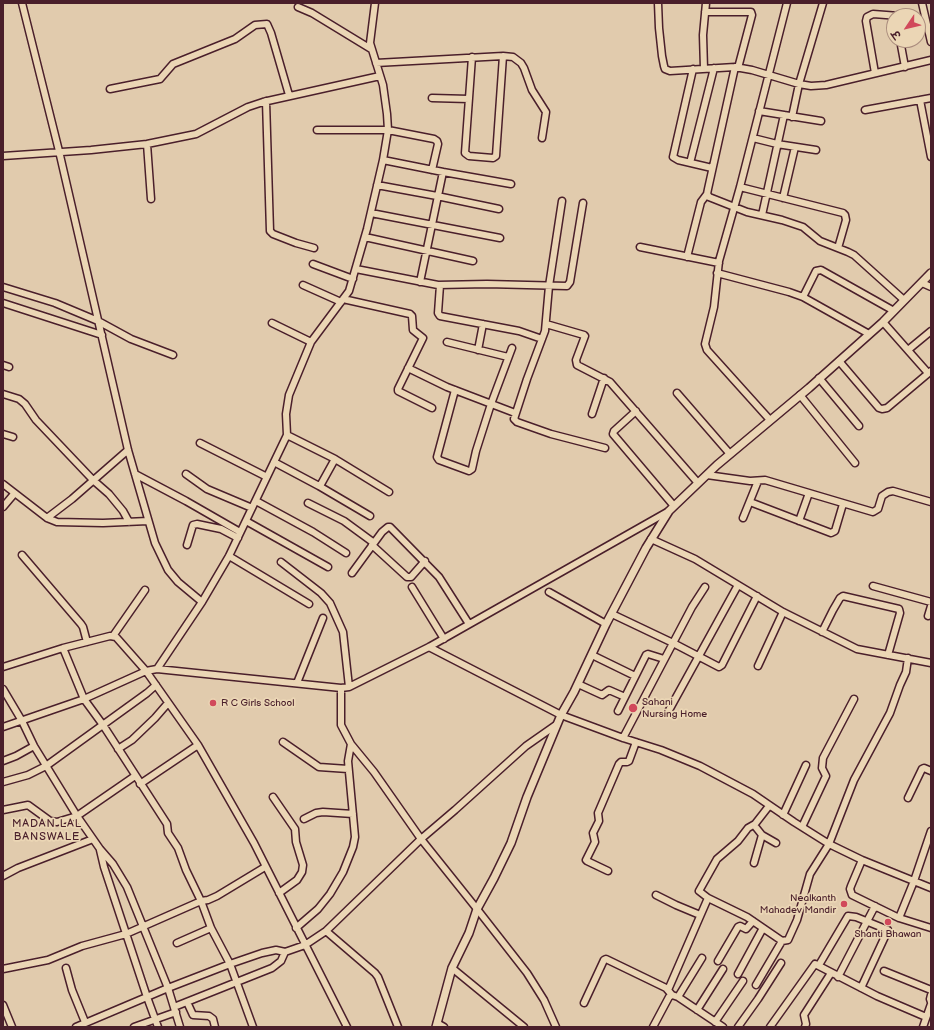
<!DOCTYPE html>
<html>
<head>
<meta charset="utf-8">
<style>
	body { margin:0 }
	#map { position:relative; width:934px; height:1030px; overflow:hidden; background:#e1cbad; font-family:"Balsamiq Sans","Playpen Sans Deva",sans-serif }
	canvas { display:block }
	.frame { position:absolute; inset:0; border:4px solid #4a1f2b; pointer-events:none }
	.north { position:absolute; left:886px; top:8px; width:40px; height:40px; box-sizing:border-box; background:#ebd6b5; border:1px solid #ab8d7e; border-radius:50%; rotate:235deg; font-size:11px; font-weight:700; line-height:16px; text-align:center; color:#4a1f2b }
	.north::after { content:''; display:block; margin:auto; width:14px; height:18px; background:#d1495b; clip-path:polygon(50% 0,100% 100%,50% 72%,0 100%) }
</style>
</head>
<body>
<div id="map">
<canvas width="934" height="1030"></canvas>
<div class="frame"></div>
<div class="north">उ</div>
</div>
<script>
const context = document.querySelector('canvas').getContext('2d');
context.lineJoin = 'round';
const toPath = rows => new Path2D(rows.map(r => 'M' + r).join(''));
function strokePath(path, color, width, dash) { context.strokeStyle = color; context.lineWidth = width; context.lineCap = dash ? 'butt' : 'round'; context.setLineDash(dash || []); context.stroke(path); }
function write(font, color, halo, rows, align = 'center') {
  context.font = font + ' "Balsamiq Sans",sans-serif'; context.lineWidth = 3.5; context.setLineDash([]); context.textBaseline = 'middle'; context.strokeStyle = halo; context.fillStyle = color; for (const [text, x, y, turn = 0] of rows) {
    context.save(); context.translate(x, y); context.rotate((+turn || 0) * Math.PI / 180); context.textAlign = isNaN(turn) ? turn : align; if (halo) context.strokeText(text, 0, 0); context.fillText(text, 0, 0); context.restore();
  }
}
const minor = toPath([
	[22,3,59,151,128,450,155,543,168,570,178,582,202,602],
	[658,3,659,28,662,56,664,66,665,69,670,71,735,67,752,70,799,84,811,86,826,85,931,60],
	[922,3,931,42],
	[298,7,312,13,371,49],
	[705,12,751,12,752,15,738,68],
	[900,40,905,67],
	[472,57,465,153,469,156,493,158,496,156,503,56],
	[376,63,503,56,513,57,521,63,524,68,532,90,546,112,542,138],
	[735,67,708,189,707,194,709,197,747,212,782,220,803,227,820,241,848,252,854,255,904,300],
	[693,69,673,157,678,160,712,168],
	[704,69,703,35,706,3],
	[875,73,866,21,867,17,873,14,899,16],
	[110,89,160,79,173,64,235,39,255,25,267,24,271,33,289,95],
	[432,98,469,99],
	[920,100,931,157],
	[266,101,270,231,273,234,296,243,314,248],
	[865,110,931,98],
	[759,111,821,121],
	[792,117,799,84,823,3],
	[317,130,388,130,434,139,437,141,438,144,432,170],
	[753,138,777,144,816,150],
	[147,144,151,199],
	[3,156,91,150,147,144,196,134,248,107,263,102,380,76],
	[383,160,443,172,511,184],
	[690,163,714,68],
	[377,185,437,196,499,209],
	[740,187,843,213,845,215,846,220,838,248],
	[783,198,795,147],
	[562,201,549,286,545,331,527,379,514,419,517,422,551,434,605,448],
	[371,213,500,238],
	[762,215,784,115],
	[365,237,473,261],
	[640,247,719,263],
	[687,257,701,202,707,194],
	[313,264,353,279],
	[356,269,438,285,487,284,567,286,570,282,583,203],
	[717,273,789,292,803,297,869,334],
	[420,282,443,172],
	[922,283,931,287],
	[303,285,341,302],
	[440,285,438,313,440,316,519,331,542,339],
	[3,287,55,303,98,321,131,339,173,355],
	[803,297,816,271,821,270,894,311],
	[343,299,410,314,412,316,413,330,423,338,398,389,398,391,432,408],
	[3,303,102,335],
	[883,322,928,373],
	[272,323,311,342],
	[546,324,584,335,585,336,576,360,577,365,610,382,698,483],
	[447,342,508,357],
	[478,350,483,324],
	[908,350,931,331],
	[839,361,879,408,882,409,887,408,931,371],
	[3,365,9,367],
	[408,368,447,387,515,413],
	[819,378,859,426],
	[455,390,437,457,439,460,469,471,472,469,476,451,491,404,512,348],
	[677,393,730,454],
	[3,394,19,399,25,404,36,420,93,480,109,494,123,511,129,522],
	[800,395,855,463],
	[636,411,614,431,613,434,674,506],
	[592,414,604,378],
	[770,420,707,350,705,344,714,307,719,261,740,187,787,3],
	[3,434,13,437],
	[287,435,335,459,389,492],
	[200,443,267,477],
	[274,462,319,486,370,516],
	[135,474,186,501,240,532],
	[186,474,207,489,252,508],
	[707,475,750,481,765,480,873,512,878,509,882,496,888,492,893,491,931,502],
	[3,484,47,518,57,522,103,523,148,521],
	[320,486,335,459],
	[256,501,313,532,346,553],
	[750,502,831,533,835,531,843,504],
	[308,503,344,521,374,543],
	[3,507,14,494],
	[47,518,72,499,128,450],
	[743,518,758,481],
	[246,521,328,567],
	[799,521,809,493],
	[651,539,695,559,783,612,857,649,931,663],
	[187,545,193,525,197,524,221,529,238,538],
	[372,545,407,577,411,577,425,561],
	[22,555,81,624,83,627,87,642],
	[229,556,309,604],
	[281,562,321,593,330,603,343,632,349,687],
	[352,573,382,532,388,527,390,527,439,577,469,624],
	[873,586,931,602],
	[412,587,444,639],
	[549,592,606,624],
	[612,614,673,643,719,667,722,665,757,596],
	[928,616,931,606],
	[822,632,833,610,840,598,843,596,899,609,900,613,888,655],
	[113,636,145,590],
	[429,647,561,715,623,738,661,750,700,766,753,794,794,822,829,844,862,860,931,888],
	[63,648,84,699,103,725,167,824,168,833,178,848,186,870,201,901,211,928,230,964,253,1027],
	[592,655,635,676],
	[758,666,783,612],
	[3,667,63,648,110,636,116,637,146,671,198,745,254,843,347,1027],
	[157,669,202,602,229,556,287,435,286,414,289,395,311,342,349,291,367,229,383,160,388,130,387,114,383,85,370,43,375,3],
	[297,683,323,618],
	[578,684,602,695,609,690,625,697],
	[341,688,341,725,351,744,374,772,421,839,477,909,527,973,544,1000,556,1027],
	[3,689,22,721,34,746,77,816,100,849,113,864,127,887,168,988,180,1027],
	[618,711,646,655,648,654,664,659],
	[668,712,738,585],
	[3,727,84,699,146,671,157,669,341,688,349,687,429,647,669,511],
	[623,738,692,607,705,587],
	[283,742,319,767,348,769],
	[118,749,132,740,155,718,168,703],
	[3,761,16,756,34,746],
	[3,782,28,775,46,766,147,693,156,685],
	[140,784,198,745],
	[273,797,295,829,296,842,303,865,302,872,297,880,279,893],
	[908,798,922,769,924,768,931,771],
	[3,810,28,805,50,821,57,822,77,816,135,776],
	[783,815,806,765],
	[304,819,316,813,323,812,353,814],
	[754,825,762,835,776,843],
	[802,827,826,776,822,768,823,758,854,699],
	[100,850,104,867,147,997,158,1027],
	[862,860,851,886,850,889,852,895,899,918,931,928],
	[754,863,762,835],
	[608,871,587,861,586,860,595,842,593,833,599,821,598,813,619,764,621,762,627,762,629,761,636,742],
	[3,876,18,868,93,839],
	[656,895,676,905,700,915],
	[899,918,914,881,931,831],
	[296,928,318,909,330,894,343,872,353,847,355,837,348,761,351,744],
	[326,931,375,973,378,977,398,1027],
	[782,941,788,940,797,920,810,874,829,844,854,780,890,713,900,685,906,672,908,658],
	[177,943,211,928],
	[718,961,738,927,740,926,746,929,753,921],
	[819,965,848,916,856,917,888,930,861,988],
	[66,968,72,990,85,1022],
	[452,968,524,1027],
	[3,969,48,960,82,946,126,934,201,901,208,900,217,896,265,867],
	[884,971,931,990],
	[738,974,763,928],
	[838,977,875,906],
	[756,985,782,941,747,917,708,898,699,891,717,859,738,841,748,828,755,824,769,806],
	[668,990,708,898],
	[931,995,930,999,931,1002],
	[678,997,702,958],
	[187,1002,193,1015,209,1016,213,1019,215,1027],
	[584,1003,604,960,606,959,666,988,672,995],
	[3,1005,12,1027],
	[174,1007,272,968,281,961,285,952,305,945,326,931,421,839,455,810,526,746,556,725],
	[697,1010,723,969],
	[715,1022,743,981],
	[437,1023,444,1027],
	[76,1027,168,988,230,964,262,953,276,950,285,952],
	[134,1027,176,1012],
	[653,1027,669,997,672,995,678,997,723,1027],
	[738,1027,758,999,781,963],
	[770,1027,815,964,877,996,926,1017],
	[805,1027,806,1024,804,1015,831,973],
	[923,1027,931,1004]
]);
const major = toPath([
	[436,1027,452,968,469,933,477,909,494,878,511,843,527,797,561,715,574,692,606,624,646,548,669,511,717,465,809,388,883,322,931,273]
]);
strokePath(minor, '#4a1f2b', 9);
strokePath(major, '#4a1f2b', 10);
strokePath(minor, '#ebd6b5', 6);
strokePath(major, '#ebd6b5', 7);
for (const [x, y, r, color] of [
	[213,703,4,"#d1495b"],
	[633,708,5,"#d1495b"],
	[844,904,4,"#d1495b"],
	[888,922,4,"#d1495b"]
]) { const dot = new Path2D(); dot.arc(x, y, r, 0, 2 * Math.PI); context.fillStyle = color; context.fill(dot); strokePath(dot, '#ebd6b5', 1.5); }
write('10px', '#4a1f2b', '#ebd6b5', [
	["Sahani",642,702],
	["Nursing Home",642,714],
	["R C Girls School",221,703],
	["Nealkanth",836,898,"right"],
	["Mahadev Mandir",836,910,"right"],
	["Shanti Bhawan",888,934,"center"]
], 'left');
context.letterSpacing = '1px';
write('11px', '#4a1f2b', '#ebd6b5', [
	["MADAN LAL",47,824],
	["BANSWALE",47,837]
]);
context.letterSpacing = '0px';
</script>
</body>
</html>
